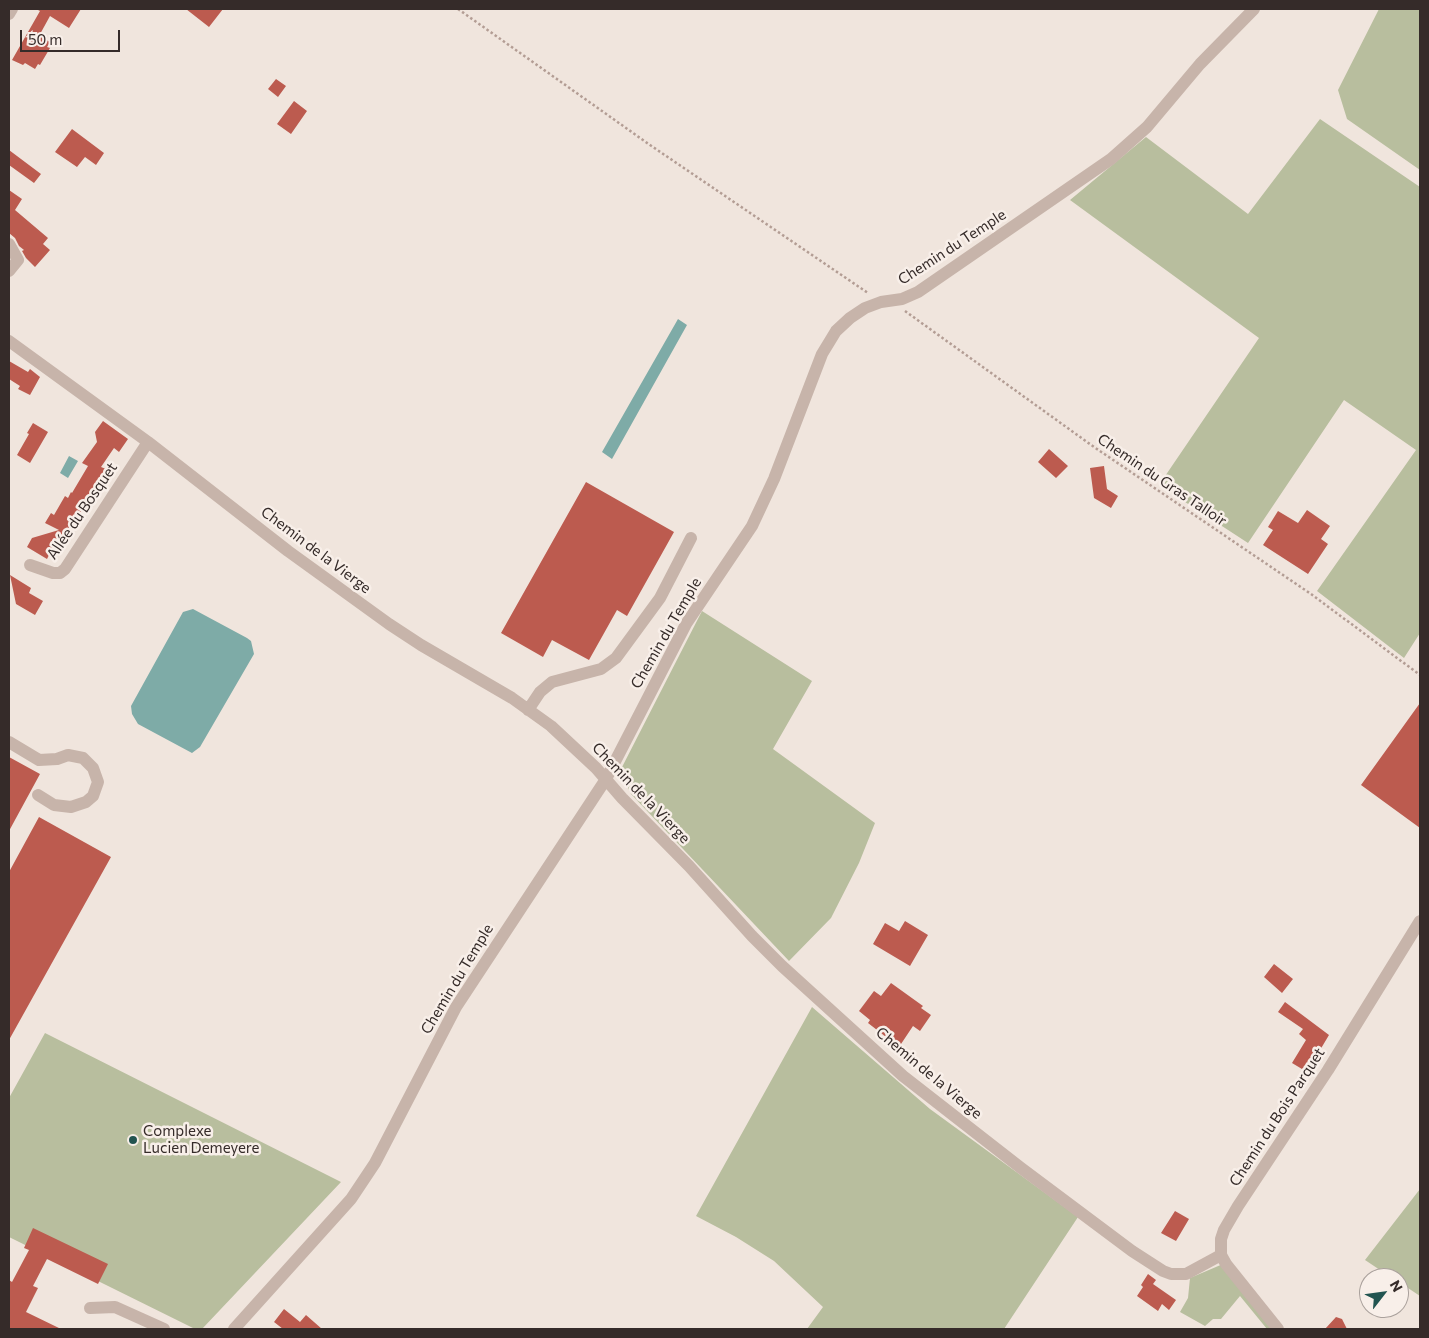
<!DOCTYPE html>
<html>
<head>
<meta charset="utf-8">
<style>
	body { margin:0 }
	#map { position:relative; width:1429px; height:1338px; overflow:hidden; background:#f0e5dd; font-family:Commissioner,sans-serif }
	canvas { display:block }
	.frame { position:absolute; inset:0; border:10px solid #352b29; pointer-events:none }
	.north { position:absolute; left:1359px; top:1268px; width:50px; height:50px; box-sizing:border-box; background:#f8efe9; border:1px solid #aaa19c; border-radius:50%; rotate:60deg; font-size:14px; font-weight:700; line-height:20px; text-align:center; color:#352b29 }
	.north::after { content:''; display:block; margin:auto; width:18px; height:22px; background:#225450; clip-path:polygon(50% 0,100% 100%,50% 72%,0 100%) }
	.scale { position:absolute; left:20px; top:30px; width:100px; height:22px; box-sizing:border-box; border:2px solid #352b29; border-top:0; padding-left:6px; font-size:15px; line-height:18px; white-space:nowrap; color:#352b29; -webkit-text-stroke:4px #f8efe9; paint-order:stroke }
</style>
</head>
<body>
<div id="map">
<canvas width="1429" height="1338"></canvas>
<div class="frame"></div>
<div class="north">N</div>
<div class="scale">50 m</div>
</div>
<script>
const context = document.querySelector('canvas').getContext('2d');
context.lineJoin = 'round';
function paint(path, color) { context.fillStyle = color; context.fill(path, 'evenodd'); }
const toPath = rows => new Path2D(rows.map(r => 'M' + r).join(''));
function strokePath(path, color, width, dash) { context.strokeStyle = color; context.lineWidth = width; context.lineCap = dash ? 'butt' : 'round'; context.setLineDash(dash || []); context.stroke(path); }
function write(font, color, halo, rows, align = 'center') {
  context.font = font + ' Commissioner,sans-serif'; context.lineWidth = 5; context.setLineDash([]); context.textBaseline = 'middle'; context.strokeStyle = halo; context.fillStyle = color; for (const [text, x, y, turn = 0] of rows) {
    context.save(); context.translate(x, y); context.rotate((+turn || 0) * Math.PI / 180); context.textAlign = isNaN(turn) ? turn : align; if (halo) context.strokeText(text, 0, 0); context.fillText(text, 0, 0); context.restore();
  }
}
paint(toPath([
	[1379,9,1420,9,1420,170,1347,119,1338,90],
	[1320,119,1420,187,1420,633,1404,658,1317,591,1416,450,1344,400,1248,543,1159,485,1259,338,1070,200,1146,137,1248,214],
	[702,611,812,681,773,749,875,823,859,863,831,918,789,961,631,794,620,771],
	[812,1007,930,1109,1078,1217,1004,1329,807,1329,823,1307,774,1261,736,1237,696,1216],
	[45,1033,341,1182,202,1329,195,1329,9,1237,9,1098],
	[1420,1189,1420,1296,1399,1282,1399,1278,1392,1278,1365,1260],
	[1230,1261,1284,1329,1267,1329,1240,1296,1221,1319,1213,1319,1205,1326,1180,1312,1188,1298,1190,1278]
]), '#b8be9e');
paint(toPath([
	[678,319,687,325,612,459,602,452],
	[69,456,78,461,68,478,60,473],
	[193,609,247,638,251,641,254,654,200,747,192,753,138,724,132,714,131,706,183,612]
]), '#7eaba7');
paint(toPath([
	[36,9,81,9,69,28,50,16,39,36,50,42,47,47,50,48,40,65,38,64,35,69,25,63,23,65,12,60,40,11],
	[186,9,223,9,209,27],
	[276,79,286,86,278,97,268,89],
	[294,101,307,111,291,134,277,124],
	[72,129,104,153,96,165,85,157,77,167,55,152],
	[9,150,41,174,34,183,9,165],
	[9,190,22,199,15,210,48,238,43,244,50,250,35,267,26,258,22,251,24,250,19,246,15,238,9,233],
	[9,361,28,372,30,369,40,377,30,395,18,389,20,386,9,379],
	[103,421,128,439,119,452,114,448,101,467,106,469,88,502,65,534,57,549,54,553,51,551,47,559,27,547,32,538,59,530,45,523,51,513,54,515,65,496,68,498,71,492,72,493,88,466,82,463,97,442,95,432],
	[33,423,48,432,30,463,17,455,29,434,27,433],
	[1049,449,1068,466,1056,478,1038,462],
	[1104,466,1107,489,1118,496,1111,508,1094,498,1090,468],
	[586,482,674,532,627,616,617,610,589,660,552,640,543,657,501,633],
	[1307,510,1330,526,1321,539,1328,544,1308,574,1263,545,1273,530,1268,527,1278,511,1298,523],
	[10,575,31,588,29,593,43,601,35,615,16,604],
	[1420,703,1420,828,1361,785],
	[9,757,40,774,9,831],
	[39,817,111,857,9,1040,9,872],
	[905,921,928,935,910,966,873,944,885,923,899,931],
	[1274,964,1293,979,1282,993,1264,977],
	[891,983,923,1006,921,1008,931,1015,920,1031,913,1026,899,1047,868,1023,870,1020,859,1011,874,991,881,996],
	[1285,1002,1329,1035,1307,1072,1292,1063,1306,1040,1299,1034,1303,1029,1278,1012],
	[1175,1211,1189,1219,1176,1241,1161,1233],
	[33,1228,108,1264,98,1284,47,1259,33,1286,38,1288,26,1312,61,1329,9,1329,9,1280,12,1282,29,1250,24,1248],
	[1148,1274,1156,1280,1153,1284,1176,1300,1169,1310,1162,1304,1158,1311,1137,1296,1143,1287,1141,1285],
	[284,1309,300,1322,306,1315,322,1329,283,1329,274,1322],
	[1336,1317,1342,1319,1347,1329,1325,1329]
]), '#bc5b4f');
strokePath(toPath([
	[458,9,650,145,868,293],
	[905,311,1094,447,1311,594,1420,675]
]), '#b39d94', 2.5, [2.5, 2.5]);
strokePath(toPath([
	[9,14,12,9],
	[9,244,18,260,9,271],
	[9,341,148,442,288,551,389,624,421,645,512,698,551,726,596,768,622,798,689,866,752,936,782,966,903,1076,1021,1168,1132,1251,1163,1271,1171,1274,1186,1274,1221,1255],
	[30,565,53,573,60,573,65,569,148,442],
	[528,710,540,692,552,682,601,669,616,658,660,598,691,538],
	[9,742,39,760,57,759,68,755,83,758,93,768,98,782,93,796,86,802,71,807,54,805,38,795],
	[90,1308,115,1307,164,1329],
	[234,1329,351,1199,375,1163,456,1007,606,779,686,624,752,526,774,479,822,354,836,331,850,318,865,308,881,302,902,299,918,292,1111,159,1147,127,1200,64,1254,9],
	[1278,1329,1226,1264,1221,1255,1221,1239,1224,1230,1238,1206,1328,1070,1420,921]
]), '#c7b4aa', 12);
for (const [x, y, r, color] of [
	[133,1140,5,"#225450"]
]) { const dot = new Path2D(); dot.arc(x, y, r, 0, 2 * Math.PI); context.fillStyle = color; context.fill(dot); strokePath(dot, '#f8efe9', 2); }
write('15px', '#352b29', '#f8efe9', [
	["Chemin du Temple",952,247,-33],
	["Chemin du Gras Talloir",1162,480,34],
	["Allée du Bosquet",82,511,-56],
	["Chemin de la Vierge",316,550,37],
	["Chemin du Temple",666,633,-60],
	["Chemin de la Vierge",641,793,46],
	["Chemin du Temple",457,979,-59],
	["Chemin de la Vierge",929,1073,40],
	["Chemin du Bois Parquet",1277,1117,-57]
]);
write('15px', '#352b29', '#f8efe9', [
	["Complexe",143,1131],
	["Lucien Demeyere",143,1148]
], 'left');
</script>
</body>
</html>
